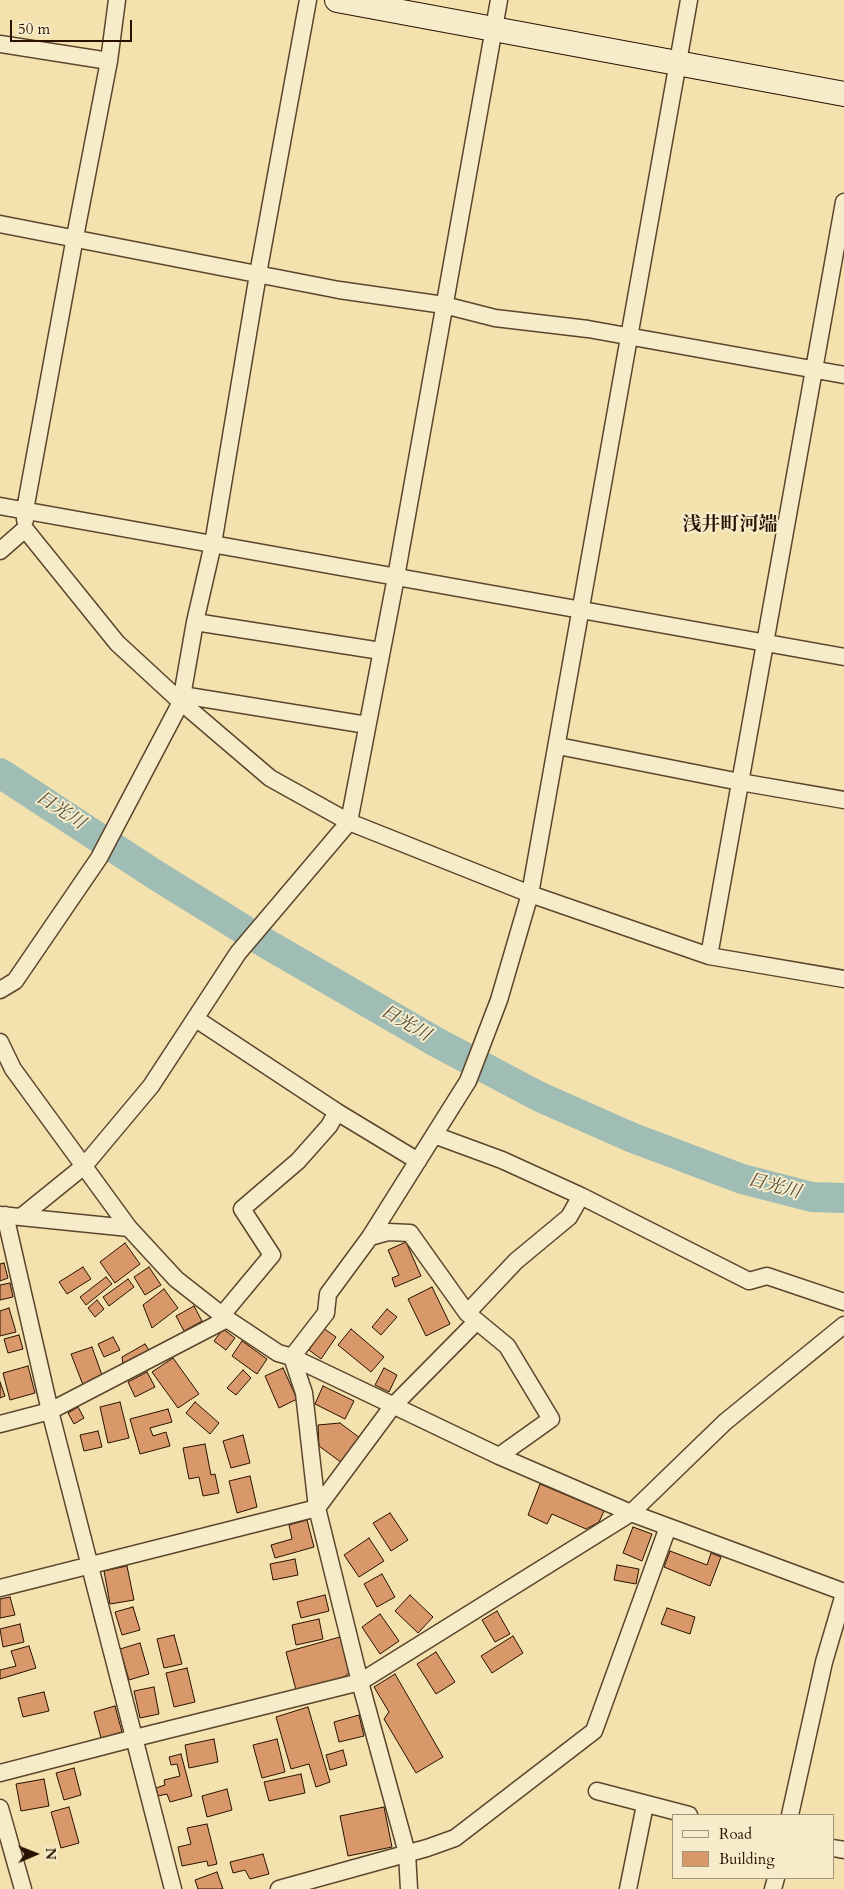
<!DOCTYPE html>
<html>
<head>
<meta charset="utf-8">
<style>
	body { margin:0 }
	#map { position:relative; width:844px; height:1889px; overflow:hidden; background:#f3e2ae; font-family:Cardo,serif }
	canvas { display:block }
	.legend { position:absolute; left:672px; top:1814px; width:162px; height:65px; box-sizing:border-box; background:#f7ecca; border:1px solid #a49479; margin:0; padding:6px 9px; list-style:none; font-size:15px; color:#281100 }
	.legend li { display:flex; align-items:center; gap:10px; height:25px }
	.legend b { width:25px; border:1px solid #a49479 }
	.north { position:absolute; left:10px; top:1829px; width:50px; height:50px; -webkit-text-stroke:4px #f7ecca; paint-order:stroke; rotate:89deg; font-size:14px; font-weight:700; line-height:20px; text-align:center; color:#281100 }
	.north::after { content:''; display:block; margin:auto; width:18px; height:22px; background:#281100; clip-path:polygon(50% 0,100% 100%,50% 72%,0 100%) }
	.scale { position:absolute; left:10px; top:20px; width:122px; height:22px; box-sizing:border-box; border:2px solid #281100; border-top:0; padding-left:6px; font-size:15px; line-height:18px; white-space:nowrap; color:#281100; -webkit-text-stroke:4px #f7ecca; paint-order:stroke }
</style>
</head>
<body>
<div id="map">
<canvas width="844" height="1889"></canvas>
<ul class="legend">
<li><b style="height:6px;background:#f7ecca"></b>Road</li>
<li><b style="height:14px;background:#d99869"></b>Building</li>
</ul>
<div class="north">N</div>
<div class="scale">50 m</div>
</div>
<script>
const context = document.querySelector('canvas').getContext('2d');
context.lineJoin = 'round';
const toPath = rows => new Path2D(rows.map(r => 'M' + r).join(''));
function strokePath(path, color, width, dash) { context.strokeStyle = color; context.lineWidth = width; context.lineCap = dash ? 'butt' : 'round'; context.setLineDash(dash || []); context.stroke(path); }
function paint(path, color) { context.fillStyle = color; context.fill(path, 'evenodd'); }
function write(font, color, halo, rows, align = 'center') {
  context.font = font + ' Cardo,"Noto Serif JP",serif'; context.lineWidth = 4; context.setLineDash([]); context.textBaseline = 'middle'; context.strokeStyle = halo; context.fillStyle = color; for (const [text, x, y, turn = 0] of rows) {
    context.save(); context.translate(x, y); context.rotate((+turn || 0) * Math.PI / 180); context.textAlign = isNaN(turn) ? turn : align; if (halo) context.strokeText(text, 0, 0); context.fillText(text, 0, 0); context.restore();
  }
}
strokePath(toPath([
	[0,773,154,874,267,944,436,1042,540,1097,633,1138,742,1179,812,1197,844,1198]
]), '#9fbcb5', 30);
const building = toPath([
	[406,1242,421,1276,395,1287,392,1278,399,1275,388,1250,406,1242],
	[125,1243,140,1264,115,1283,100,1262,125,1243],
	[4,1263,8,1278,0,1281,0,1264,4,1263],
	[83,1267,91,1279,67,1294,59,1282,83,1267],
	[149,1267,161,1285,145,1295,134,1277,149,1267],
	[106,1277,112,1284,86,1305,80,1297,106,1277],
	[128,1279,134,1287,109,1306,103,1297,128,1279],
	[10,1283,13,1297,0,1300,0,1285,10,1283],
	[432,1287,450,1324,426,1336,408,1299,432,1287],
	[164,1289,178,1308,152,1328,143,1305,164,1289],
	[97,1300,104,1309,95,1317,88,1308,97,1300],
	[194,1306,202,1321,184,1331,176,1316,194,1306],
	[9,1308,16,1332,0,1336,0,1311,9,1308],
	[387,1309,397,1317,381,1335,372,1327,387,1309],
	[323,1328,336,1337,321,1359,309,1350,323,1328],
	[223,1329,235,1338,226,1350,214,1341,223,1329],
	[351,1329,384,1357,371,1372,338,1345,351,1329],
	[19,1335,23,1349,8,1353,4,1339,19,1335],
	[113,1337,120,1350,104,1357,98,1344,113,1337],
	[242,1341,267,1359,257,1374,232,1356,242,1341],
	[145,1344,149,1350,123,1364,122,1357,145,1344],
	[92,1347,103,1378,83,1385,71,1354,92,1347],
	[173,1358,199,1394,178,1408,152,1372,173,1358],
	[28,1366,35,1393,10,1400,3,1373,28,1366],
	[283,1368,297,1399,279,1408,265,1376,283,1368],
	[384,1368,397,1375,389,1392,375,1385,384,1368],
	[243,1370,251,1378,236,1395,227,1388,243,1370],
	[147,1372,155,1387,135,1397,128,1382,147,1372],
	[0,1382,5,1396,0,1398,0,1382],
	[323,1386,354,1401,345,1419,315,1404,323,1386],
	[120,1402,129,1438,108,1443,100,1407,120,1402],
	[195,1402,219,1423,210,1434,186,1413,195,1402],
	[78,1407,84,1418,74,1424,68,1413,78,1407],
	[168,1409,172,1422,150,1428,153,1436,166,1432,170,1446,140,1454,130,1419,168,1409],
	[340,1423,360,1438,342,1463,319,1446,318,1425,340,1423],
	[98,1431,102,1447,84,1451,80,1435,98,1431],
	[243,1435,250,1463,231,1468,223,1441,243,1435],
	[205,1444,211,1475,215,1474,219,1493,203,1496,199,1477,189,1479,183,1448,205,1444],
	[250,1476,257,1507,237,1513,229,1481,250,1476],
	[540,1484,604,1511,599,1522,586,1529,552,1514,547,1524,528,1515,540,1484],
	[390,1513,408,1540,391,1551,373,1523,390,1513],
	[307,1520,314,1547,275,1558,271,1545,292,1539,289,1525,307,1520],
	[633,1527,652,1534,642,1561,623,1553,633,1527],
	[369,1538,384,1561,359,1577,344,1555,369,1538],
	[670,1551,707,1565,711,1553,721,1557,710,1586,664,1567,670,1551],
	[295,1559,298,1575,273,1580,270,1564,295,1559],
	[617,1565,639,1569,636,1584,614,1580,617,1565],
	[127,1566,134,1600,110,1604,104,1571,127,1566],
	[382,1574,395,1597,377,1607,364,1584,382,1574],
	[325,1595,329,1611,301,1618,297,1602,325,1595],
	[410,1595,433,1617,418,1633,395,1611,410,1595],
	[10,1597,15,1615,0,1618,0,1599,10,1597],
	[133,1607,140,1630,122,1635,115,1612,133,1607],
	[667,1608,695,1617,690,1634,661,1624,667,1608],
	[497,1611,510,1634,495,1642,482,1620,497,1611],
	[380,1614,399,1641,380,1654,362,1627,380,1614],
	[319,1619,323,1639,296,1645,292,1625,319,1619],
	[20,1624,24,1642,3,1647,0,1629,20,1624],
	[174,1635,182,1664,164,1668,157,1639,174,1635],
	[513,1636,523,1653,492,1673,481,1656,513,1636],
	[340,1637,350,1672,344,1677,296,1690,286,1652,340,1637],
	[140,1643,149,1674,129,1680,120,1649,140,1643],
	[29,1646,36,1668,0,1679,0,1670,16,1666,11,1651,29,1646],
	[436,1652,455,1682,436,1694,417,1664,436,1652],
	[187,1668,195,1702,174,1707,166,1673,187,1668],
	[395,1674,443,1757,416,1773,384,1719,389,1712,374,1687,395,1674],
	[154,1687,159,1714,140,1718,134,1691,154,1687],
	[44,1692,49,1711,23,1717,18,1698,44,1692],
	[115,1706,122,1732,101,1738,94,1712,115,1706],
	[308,1707,330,1782,316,1787,309,1764,291,1769,276,1717,308,1707],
	[359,1715,364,1736,339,1742,334,1722,359,1715],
	[214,1739,218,1762,189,1768,185,1745,214,1739],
	[277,1739,285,1772,262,1778,253,1745,277,1739],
	[343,1750,347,1765,330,1770,326,1755,343,1750],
	[181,1754,192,1796,170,1802,167,1794,158,1796,156,1788,165,1785,164,1780,180,1776,177,1764,171,1765,169,1757,181,1754],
	[74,1768,81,1795,64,1800,56,1773,74,1768],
	[301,1774,305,1793,269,1801,264,1782,301,1774],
	[44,1779,49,1806,21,1811,16,1784,44,1779],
	[227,1789,232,1810,207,1817,202,1796,227,1789],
	[69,1807,79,1843,61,1848,51,1812,69,1807],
	[384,1807,392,1847,348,1856,340,1816,384,1807],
	[207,1824,217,1864,208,1866,207,1861,182,1866,178,1847,191,1844,187,1828,207,1824],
	[263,1854,269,1874,250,1879,245,1870,233,1873,230,1862,263,1854],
	[217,1872,223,1889,198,1889,195,1880,217,1872]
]);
paint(building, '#d99869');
strokePath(building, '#281100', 1);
const street = toPath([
	[0,44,109,61],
	[0,224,339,290,444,305,495,318,588,329,844,375],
	[0,506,844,657],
	[25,520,25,510,75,237,109,61,117,0],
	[0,551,25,529,117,643,181,702,270,778,349,822,530,894,709,956,844,979],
	[195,622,381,651],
	[182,695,367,725],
	[558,746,740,782,844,800],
	[709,956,844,202],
	[0,990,15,981,99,858,181,702,195,622,213,544,258,274,308,0],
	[196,1019,337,1112,418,1161],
	[0,1042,13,1069,129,1228],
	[434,1135,502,1160,581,1196,749,1281,767,1276,844,1302],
	[0,1215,129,1228,176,1279,227,1319,278,1353,292,1357,499,1456,631,1513,844,1592],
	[5,1215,50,1411,173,1889],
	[21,1217,84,1166,151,1086,238,953,349,822,396,577,499,0],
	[370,1237,468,1081,499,1000,530,894,689,0],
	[467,1313,516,1261,569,1217,581,1196],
	[222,1315,272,1255,242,1209,298,1161,329,1126,337,1112],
	[0,1424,50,1411,227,1319],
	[0,1588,317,1508,392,1407,476,1322],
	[0,1773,135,1738,360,1682,631,1513,725,1422,844,1325],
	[597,1791,689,1815],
	[0,1808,23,1889],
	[790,1815,824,1662,844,1594],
	[833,1848,844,1850],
	[279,1889,427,1848,455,1838,594,1731,668,1527],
	[409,1889,407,1853,360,1682,317,1508,304,1393,292,1357,326,1313,328,1294,370,1237,388,1232,410,1233,467,1313,507,1346,551,1419,499,1456],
	[628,1889,645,1805],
	[773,1889,776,1878]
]);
const secondary = toPath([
	[337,0,844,94]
]);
strokePath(street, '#5b452c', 19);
strokePath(secondary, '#281100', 26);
strokePath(street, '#f7ecca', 16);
strokePath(secondary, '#f7ecca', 24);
write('italic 18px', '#524d3f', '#f7ecca', [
	["日光川",60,811,33],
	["日光川",405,1024,30],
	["日光川",774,1187,15]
]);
write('bold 19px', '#281100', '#f7ecca', [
	["浅井町河端",730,526]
]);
</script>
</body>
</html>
